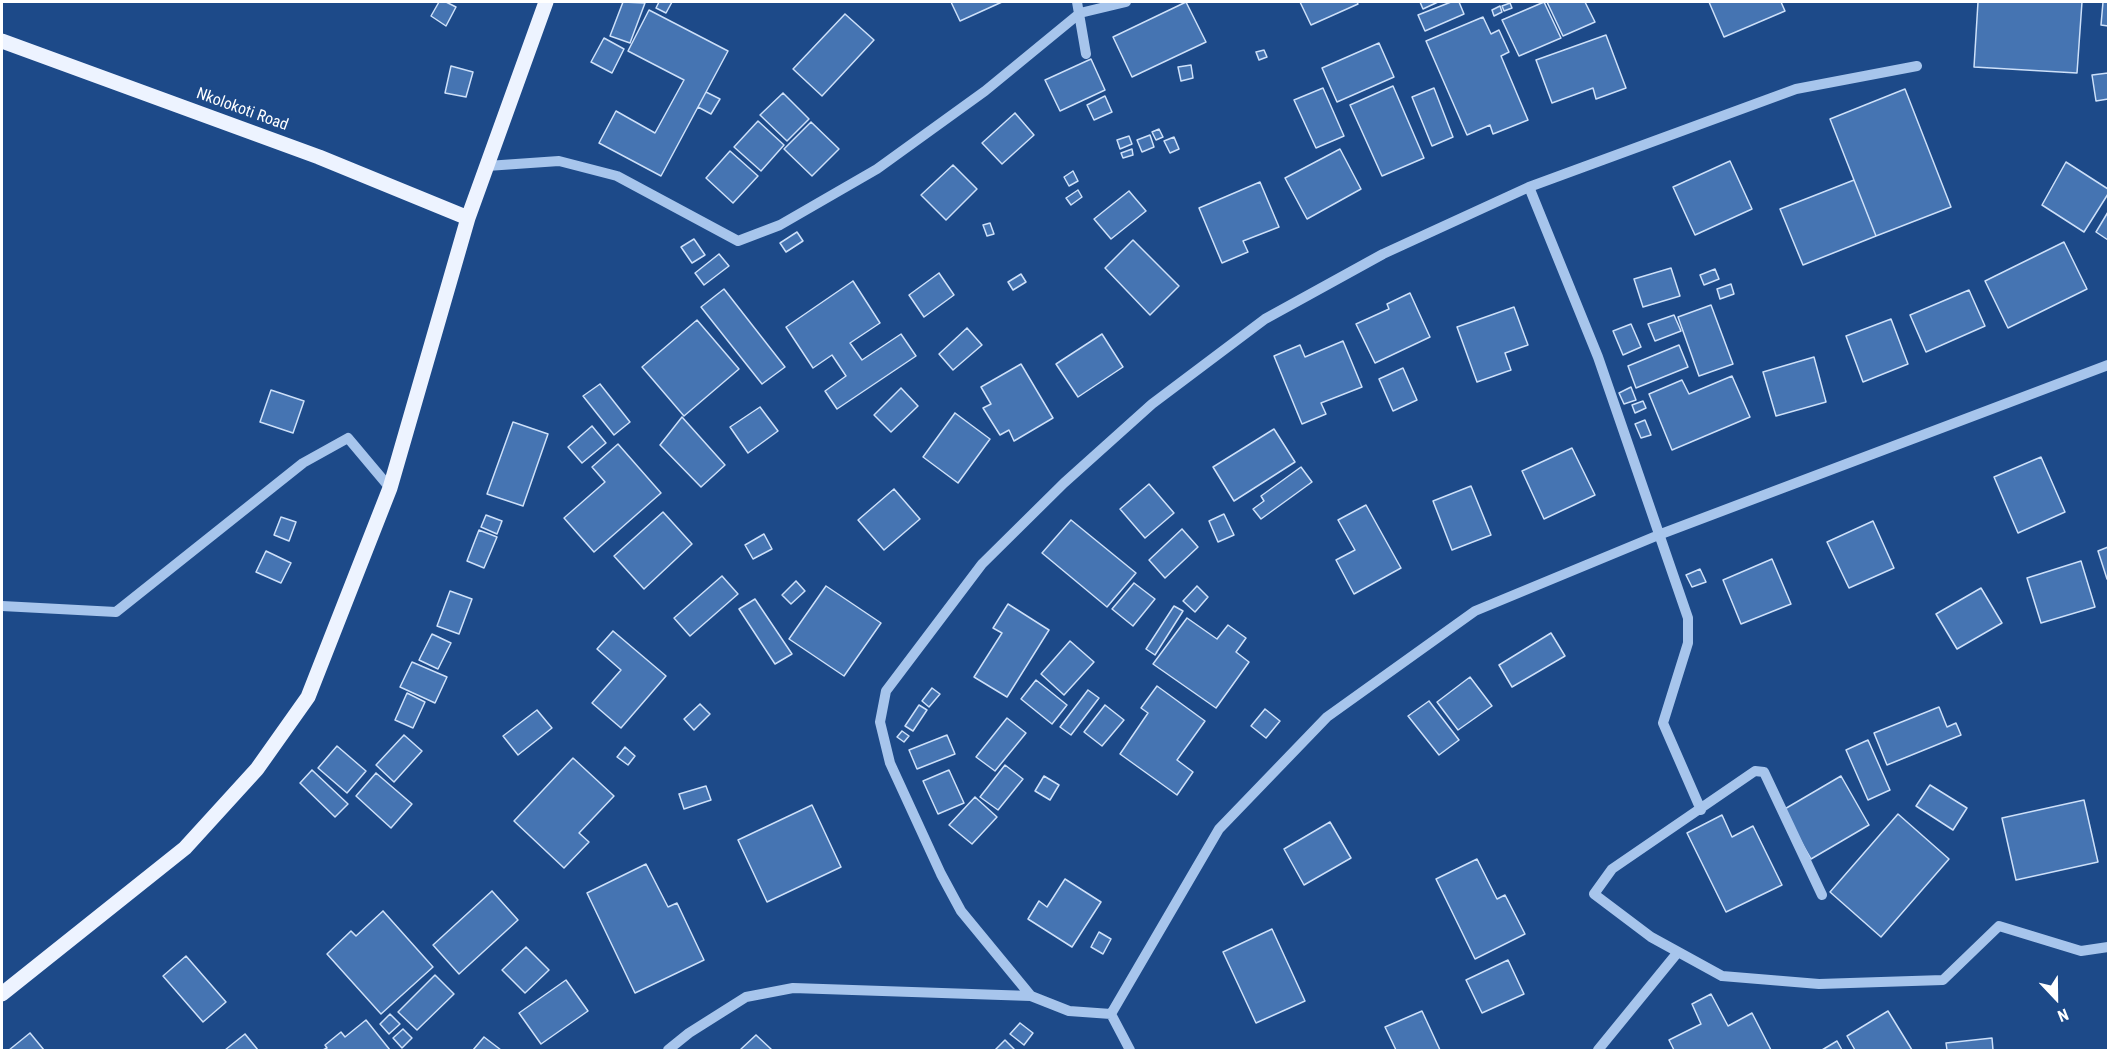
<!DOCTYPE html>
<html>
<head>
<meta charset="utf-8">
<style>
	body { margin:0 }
	#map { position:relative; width:2110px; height:1052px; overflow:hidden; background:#1d4a89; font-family:"Roboto Condensed",sans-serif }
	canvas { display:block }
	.frame { position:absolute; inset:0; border:3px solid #fff; pointer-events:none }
	.north { position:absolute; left:2026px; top:968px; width:60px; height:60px; -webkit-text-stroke:4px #1d4a89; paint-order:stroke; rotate:158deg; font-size:16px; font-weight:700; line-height:24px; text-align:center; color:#fff }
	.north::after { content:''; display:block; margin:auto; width:21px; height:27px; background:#fff; clip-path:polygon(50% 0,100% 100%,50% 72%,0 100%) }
</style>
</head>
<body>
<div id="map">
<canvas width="2110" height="1052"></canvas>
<div class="frame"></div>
<div class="north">N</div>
</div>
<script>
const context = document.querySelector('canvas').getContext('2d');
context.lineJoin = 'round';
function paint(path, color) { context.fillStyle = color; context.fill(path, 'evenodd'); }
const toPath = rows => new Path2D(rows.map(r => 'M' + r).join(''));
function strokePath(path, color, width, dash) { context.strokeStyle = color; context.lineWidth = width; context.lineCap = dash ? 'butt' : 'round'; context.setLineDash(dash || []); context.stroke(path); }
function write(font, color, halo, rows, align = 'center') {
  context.font = font + ' "Roboto Condensed",sans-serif'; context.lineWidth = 4.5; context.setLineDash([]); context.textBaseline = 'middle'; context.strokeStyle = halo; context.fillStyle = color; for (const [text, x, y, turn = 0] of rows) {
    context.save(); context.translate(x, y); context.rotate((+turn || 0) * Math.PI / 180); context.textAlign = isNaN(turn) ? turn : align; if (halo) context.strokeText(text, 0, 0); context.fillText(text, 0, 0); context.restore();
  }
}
const building = toPath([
	[439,2,446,2,456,7,446,26,431,16,439,2],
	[623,2,645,3,630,43,610,36,623,2],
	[659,2,672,2,666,13,656,8,659,2],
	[951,2,1002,2,960,21,951,2],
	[1186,2,1206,42,1132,77,1113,37,1186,2],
	[1300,2,1357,2,1358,4,1311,25,1300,2],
	[1420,2,1438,2,1423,9,1420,2],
	[1451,2,1459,2,1464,14,1425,31,1418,15,1451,2],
	[1544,2,1561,38,1519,56,1502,20,1544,2],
	[1547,2,1585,2,1595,22,1563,36,1547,2],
	[1709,2,1781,2,1785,11,1724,37,1709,2],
	[1978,2,2082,2,2077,73,1974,67,1978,2],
	[2103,2,2108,2,2108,26,2101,25,2103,2],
	[1510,3,1512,8,1504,11,1502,6,1510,3],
	[1500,6,1502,12,1494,16,1492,10,1500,6],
	[649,10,728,51,661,176,599,143,616,111,655,133,684,80,628,51,649,10],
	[845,14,874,40,822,96,793,69,845,14],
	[1483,17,1491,34,1499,30,1509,52,1501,56,1528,120,1493,134,1490,125,1467,135,1426,41,1483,17],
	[1606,35,1626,88,1596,99,1593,88,1552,103,1536,60,1606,35],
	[604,38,624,49,612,73,591,62,604,38],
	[1379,43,1394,77,1337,102,1322,68,1379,43],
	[1264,50,1267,57,1259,60,1256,52,1264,50],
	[1091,59,1105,90,1060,111,1045,80,1091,59],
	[1191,65,1193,78,1181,81,1178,67,1191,65],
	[451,66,473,72,466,97,445,93,451,66],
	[2108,73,2108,99,2096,101,2092,75,2108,73],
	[1393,86,1424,158,1382,176,1350,105,1393,86],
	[1323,88,1344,136,1316,148,1294,100,1323,88],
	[1434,88,1453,137,1432,146,1412,97,1434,88],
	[1905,89,1951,207,1876,236,1830,119,1905,89],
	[706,92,720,99,711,114,698,107,706,92],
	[783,93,809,119,787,141,760,115,783,93],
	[1105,96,1112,112,1094,120,1087,105,1105,96],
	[1015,113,1034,135,1002,164,982,143,1015,113],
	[758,121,784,145,761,171,734,147,758,121],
	[811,122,839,149,812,176,784,149,811,122],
	[1159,129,1163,137,1156,140,1152,132,1159,129],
	[1150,135,1154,147,1142,152,1137,140,1150,135],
	[1129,136,1132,144,1120,149,1117,140,1129,136],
	[1174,137,1179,149,1170,153,1164,141,1174,137],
	[1132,149,1133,155,1123,158,1121,153,1132,149],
	[1340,149,1361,189,1307,219,1285,178,1340,149],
	[730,151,758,176,733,203,706,178,730,151],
	[1730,161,1752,209,1695,235,1673,187,1730,161],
	[2066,162,2108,189,2108,194,2084,232,2042,205,2066,162],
	[953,165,977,189,946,220,921,195,953,165],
	[1073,171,1078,181,1069,186,1064,177,1073,171],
	[1854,180,1876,236,1803,265,1780,209,1854,180],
	[1260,182,1279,227,1243,241,1248,252,1222,263,1199,208,1260,182],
	[1078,190,1082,197,1071,205,1066,198,1078,190],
	[1129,191,1146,211,1111,239,1094,219,1129,191],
	[2108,212,2108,240,2096,232,2108,212],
	[990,223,994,234,987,236,983,225,990,223],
	[797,232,803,241,786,252,780,243,797,232],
	[694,239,705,255,692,263,681,247,694,239],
	[1133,240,1179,286,1150,315,1105,268,1133,240],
	[2064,242,2087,289,2008,328,1985,281,2064,242],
	[719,254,729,266,704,285,695,273,719,254],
	[1671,268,1680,296,1643,307,1634,279,1671,268],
	[1715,269,1719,279,1704,285,1700,275,1715,269],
	[939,273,954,295,924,317,909,295,939,273],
	[1021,274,1026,282,1013,290,1008,282,1021,274],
	[853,281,880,323,850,343,862,360,901,334,916,356,837,409,825,391,846,376,832,355,813,368,786,327,853,281],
	[1731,284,1734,294,1720,299,1717,289,1731,284],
	[724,289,785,367,762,384,701,307,724,289],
	[1969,290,1985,326,1926,352,1910,315,1969,290],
	[1410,293,1430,337,1375,363,1356,324,1389,309,1387,304,1410,293],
	[1711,305,1733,364,1699,376,1678,317,1711,305],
	[1514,307,1528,345,1505,353,1511,370,1477,382,1457,327,1514,307],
	[1674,315,1681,331,1655,341,1648,324,1674,315],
	[1891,319,1908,364,1863,382,1846,336,1891,319],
	[697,320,739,369,684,416,642,367,697,320],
	[1631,324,1641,347,1623,355,1613,331,1631,324],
	[967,328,982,345,953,370,939,354,967,328],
	[1102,334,1123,367,1078,397,1056,364,1102,334],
	[1343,341,1362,387,1321,403,1326,414,1302,424,1274,356,1300,345,1305,357,1343,341],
	[1679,345,1688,367,1636,388,1628,366,1679,345],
	[1814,357,1826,402,1776,416,1763,372,1814,357],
	[1021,364,1053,418,1014,441,1009,430,1000,435,983,408,991,404,981,387,1021,364],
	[1403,368,1417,400,1393,411,1379,379,1403,368],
	[1732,376,1750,417,1672,450,1649,394,1682,380,1689,394,1732,376],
	[600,384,630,422,614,435,583,396,600,384],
	[1631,387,1636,400,1624,404,1619,393,1631,387],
	[901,388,918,406,891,432,874,415,901,388],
	[271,390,304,401,293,433,260,422,271,390],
	[1643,401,1646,408,1635,413,1632,405,1643,401],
	[760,407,778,431,748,453,730,427,760,407],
	[955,413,990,439,958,483,923,457,955,413],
	[682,417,725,465,701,487,660,445,682,417],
	[1645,420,1651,435,1641,438,1635,424,1645,420],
	[513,422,548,434,523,506,487,494,513,422],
	[592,426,606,443,582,463,568,447,592,426],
	[1274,429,1295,462,1234,501,1213,467,1274,429],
	[618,444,661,493,594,552,564,518,605,482,592,467,618,444],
	[1572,448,1595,495,1544,519,1522,471,1572,448],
	[2041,457,2065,512,2018,533,1994,477,2041,457],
	[1301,467,1312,482,1261,519,1253,509,1264,501,1261,496,1301,467],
	[1149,484,1174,513,1145,538,1120,509,1149,484],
	[1471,486,1491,535,1452,550,1433,501,1471,486],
	[894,489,920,519,884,550,858,520,894,489],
	[1366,505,1401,568,1354,594,1336,560,1355,550,1338,520,1366,505],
	[663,512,692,544,644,589,614,556,663,512],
	[1224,514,1234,535,1218,542,1209,521,1224,514],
	[486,515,502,521,497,534,481,527,486,515],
	[281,517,296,522,289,541,274,535,281,517],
	[1071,520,1136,573,1107,607,1042,553,1071,520],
	[1873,521,1894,568,1849,588,1827,542,1873,521],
	[1182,529,1198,547,1165,578,1149,560,1182,529],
	[479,530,497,537,484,568,467,561,479,530],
	[764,534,772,549,753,559,745,545,764,534],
	[2108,547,2108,579,2107,579,2098,551,2108,547],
	[266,551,291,563,281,583,256,572,266,551],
	[1772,559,1791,604,1741,624,1723,580,1772,559],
	[2081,561,2095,607,2041,623,2027,578,2081,561],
	[1700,569,1706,582,1692,587,1686,575,1700,569],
	[722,576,738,594,690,636,674,618,722,576],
	[796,581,805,591,791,604,782,595,796,581],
	[1134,583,1155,599,1133,626,1112,609,1134,583],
	[826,586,881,623,844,676,789,639,826,586],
	[1197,586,1208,597,1195,612,1183,601,1197,586],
	[1981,588,2002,623,1957,649,1936,614,1981,588],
	[450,591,472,599,459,634,437,626,450,591],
	[755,599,792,654,775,664,739,609,755,599],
	[1008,604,1049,630,1007,697,974,677,1002,633,993,628,1008,604],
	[1174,606,1183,611,1155,655,1146,649,1174,606],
	[1187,618,1217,639,1228,625,1246,638,1236,652,1249,662,1216,708,1153,664,1187,618],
	[613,631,666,676,621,728,592,703,621,670,597,649,613,631],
	[1551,633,1565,656,1512,687,1499,665,1551,633],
	[432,634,451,643,438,669,419,660,432,634],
	[1070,641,1094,662,1064,695,1041,674,1070,641],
	[412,662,447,677,435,703,400,687,412,662],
	[1470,677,1492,706,1458,730,1437,702,1470,677],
	[1036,680,1067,705,1052,724,1021,699,1036,680],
	[1157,686,1205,721,1177,760,1193,772,1177,795,1120,754,1148,713,1141,708,1157,686],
	[932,688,940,694,929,707,922,701,932,688],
	[1088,690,1099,698,1071,735,1060,727,1088,690],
	[407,693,425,702,413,728,395,720,407,693],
	[1429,701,1459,740,1439,755,1408,716,1429,701],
	[700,704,710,714,694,730,684,719,700,704],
	[919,705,927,710,913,731,905,726,919,705],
	[1105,705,1124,720,1102,746,1084,732,1105,705],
	[1939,707,1947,727,1956,723,1961,735,1887,765,1874,733,1939,707],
	[1265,709,1280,721,1266,738,1251,726,1265,709],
	[537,710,552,728,518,755,503,736,537,710],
	[1007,718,1026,733,995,771,976,757,1007,718],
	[902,731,909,736,904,742,897,737,902,731],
	[404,735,422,751,394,782,376,765,404,735],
	[947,735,955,754,917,769,909,750,947,735],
	[1868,740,1890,790,1868,800,1846,750,1868,740],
	[337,746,366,771,347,793,318,768,337,746],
	[625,747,635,756,628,765,617,757,625,747],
	[573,758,614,796,579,833,589,842,564,868,514,821,573,758],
	[1005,765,1023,779,998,810,980,797,1005,765],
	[312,770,348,804,335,817,300,783,312,770],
	[949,770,964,803,938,814,923,781,949,770],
	[376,773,412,804,391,828,356,796,376,773],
	[1044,776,1059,785,1050,800,1035,791,1044,776],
	[1841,776,1869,825,1811,859,1783,810,1841,776],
	[1930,785,1967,808,1953,830,1916,806,1930,785],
	[706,786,711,800,684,809,679,794,706,786],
	[975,797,997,817,972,844,949,825,975,797],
	[2084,800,2098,862,2016,880,2002,818,2084,800],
	[812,805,841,867,767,902,738,840,812,805],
	[1898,814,1949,859,1881,937,1830,892,1898,814],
	[1722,815,1732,837,1753,826,1782,885,1726,912,1687,833,1722,815],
	[1330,822,1351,858,1304,885,1284,849,1330,822],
	[1477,859,1497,899,1505,895,1525,934,1475,959,1436,879,1477,859],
	[646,864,668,907,677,903,704,960,635,993,587,893,646,864],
	[1065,879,1101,902,1072,947,1028,919,1039,901,1047,907,1065,879],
	[492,891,518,920,459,974,433,945,492,891],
	[383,911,433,967,381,1014,327,954,351,931,356,936,383,911],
	[1272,929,1305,1001,1256,1023,1223,952,1272,929],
	[1099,932,1111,939,1103,954,1091,947,1099,932],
	[526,947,549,970,525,993,502,970,526,947],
	[186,956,226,1002,203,1022,163,976,186,956],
	[1508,960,1524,994,1482,1013,1466,980,1508,960],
	[435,975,454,994,417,1030,398,1012,435,975],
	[566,980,588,1011,541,1044,519,1013,566,980],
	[1711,994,1728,1026,1752,1013,1771,1050,1674,1050,1669,1040,1701,1024,1692,1004,1711,994],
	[1422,1011,1440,1050,1396,1050,1385,1027,1422,1011],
	[1888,1011,1912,1050,1855,1050,1847,1036,1888,1011],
	[390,1014,400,1024,389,1034,380,1024,390,1014],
	[366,1020,390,1050,323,1050,327,1048,325,1045,341,1032,345,1037,366,1020],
	[1020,1023,1033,1033,1024,1045,1010,1034,1020,1023],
	[403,1029,412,1038,402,1048,393,1038,403,1029],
	[30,1033,44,1050,9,1050,30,1033],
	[245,1034,258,1050,225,1050,245,1034],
	[756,1035,772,1050,740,1050,756,1035],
	[484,1037,501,1050,473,1050,484,1037],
	[1992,1038,1993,1050,1947,1050,1946,1043,1992,1038],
	[1005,1040,1015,1050,995,1050,1005,1040],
	[1837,1041,1842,1050,1822,1050,1837,1041]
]);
paint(building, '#4574b2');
strokePath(building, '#cde0f9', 1.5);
strokePath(toPath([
	[1077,2,1086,54],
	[487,166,559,161,617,176,738,241,780,225,877,169,985,91,1080,13,1126,2],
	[1529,187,1598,357,1688,618,1688,643,1663,723,1701,810],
	[2,606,116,612,303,463,348,438,390,488],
	[1822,895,1764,772,1755,771,1612,869,1594,894,1651,937,1722,976,1819,984,1943,980,1999,926,2081,951,2108,947],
	[1031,996,961,911,941,874,890,763,880,722,886,691,982,564,1064,483,1152,404,1265,319,1383,254,1529,187,1796,89,1917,66],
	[1111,1014,1219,829,1327,717,1475,611,1661,534,2108,365],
	[1111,1014,1130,1050],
	[668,1050,689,1033,746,997,793,988,1031,996,1069,1011,1111,1014],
	[1598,1050,1678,952]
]), '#a7c5ec', 10);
strokePath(toPath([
	[2,41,319,157,468,218],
	[2,994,185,848,257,769,308,697,390,488,468,218,546,2]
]), '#edf3ff', 15);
write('16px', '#fff', '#1d4a89', [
	["Nkolokoti Road",242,110,20]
]);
</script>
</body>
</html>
